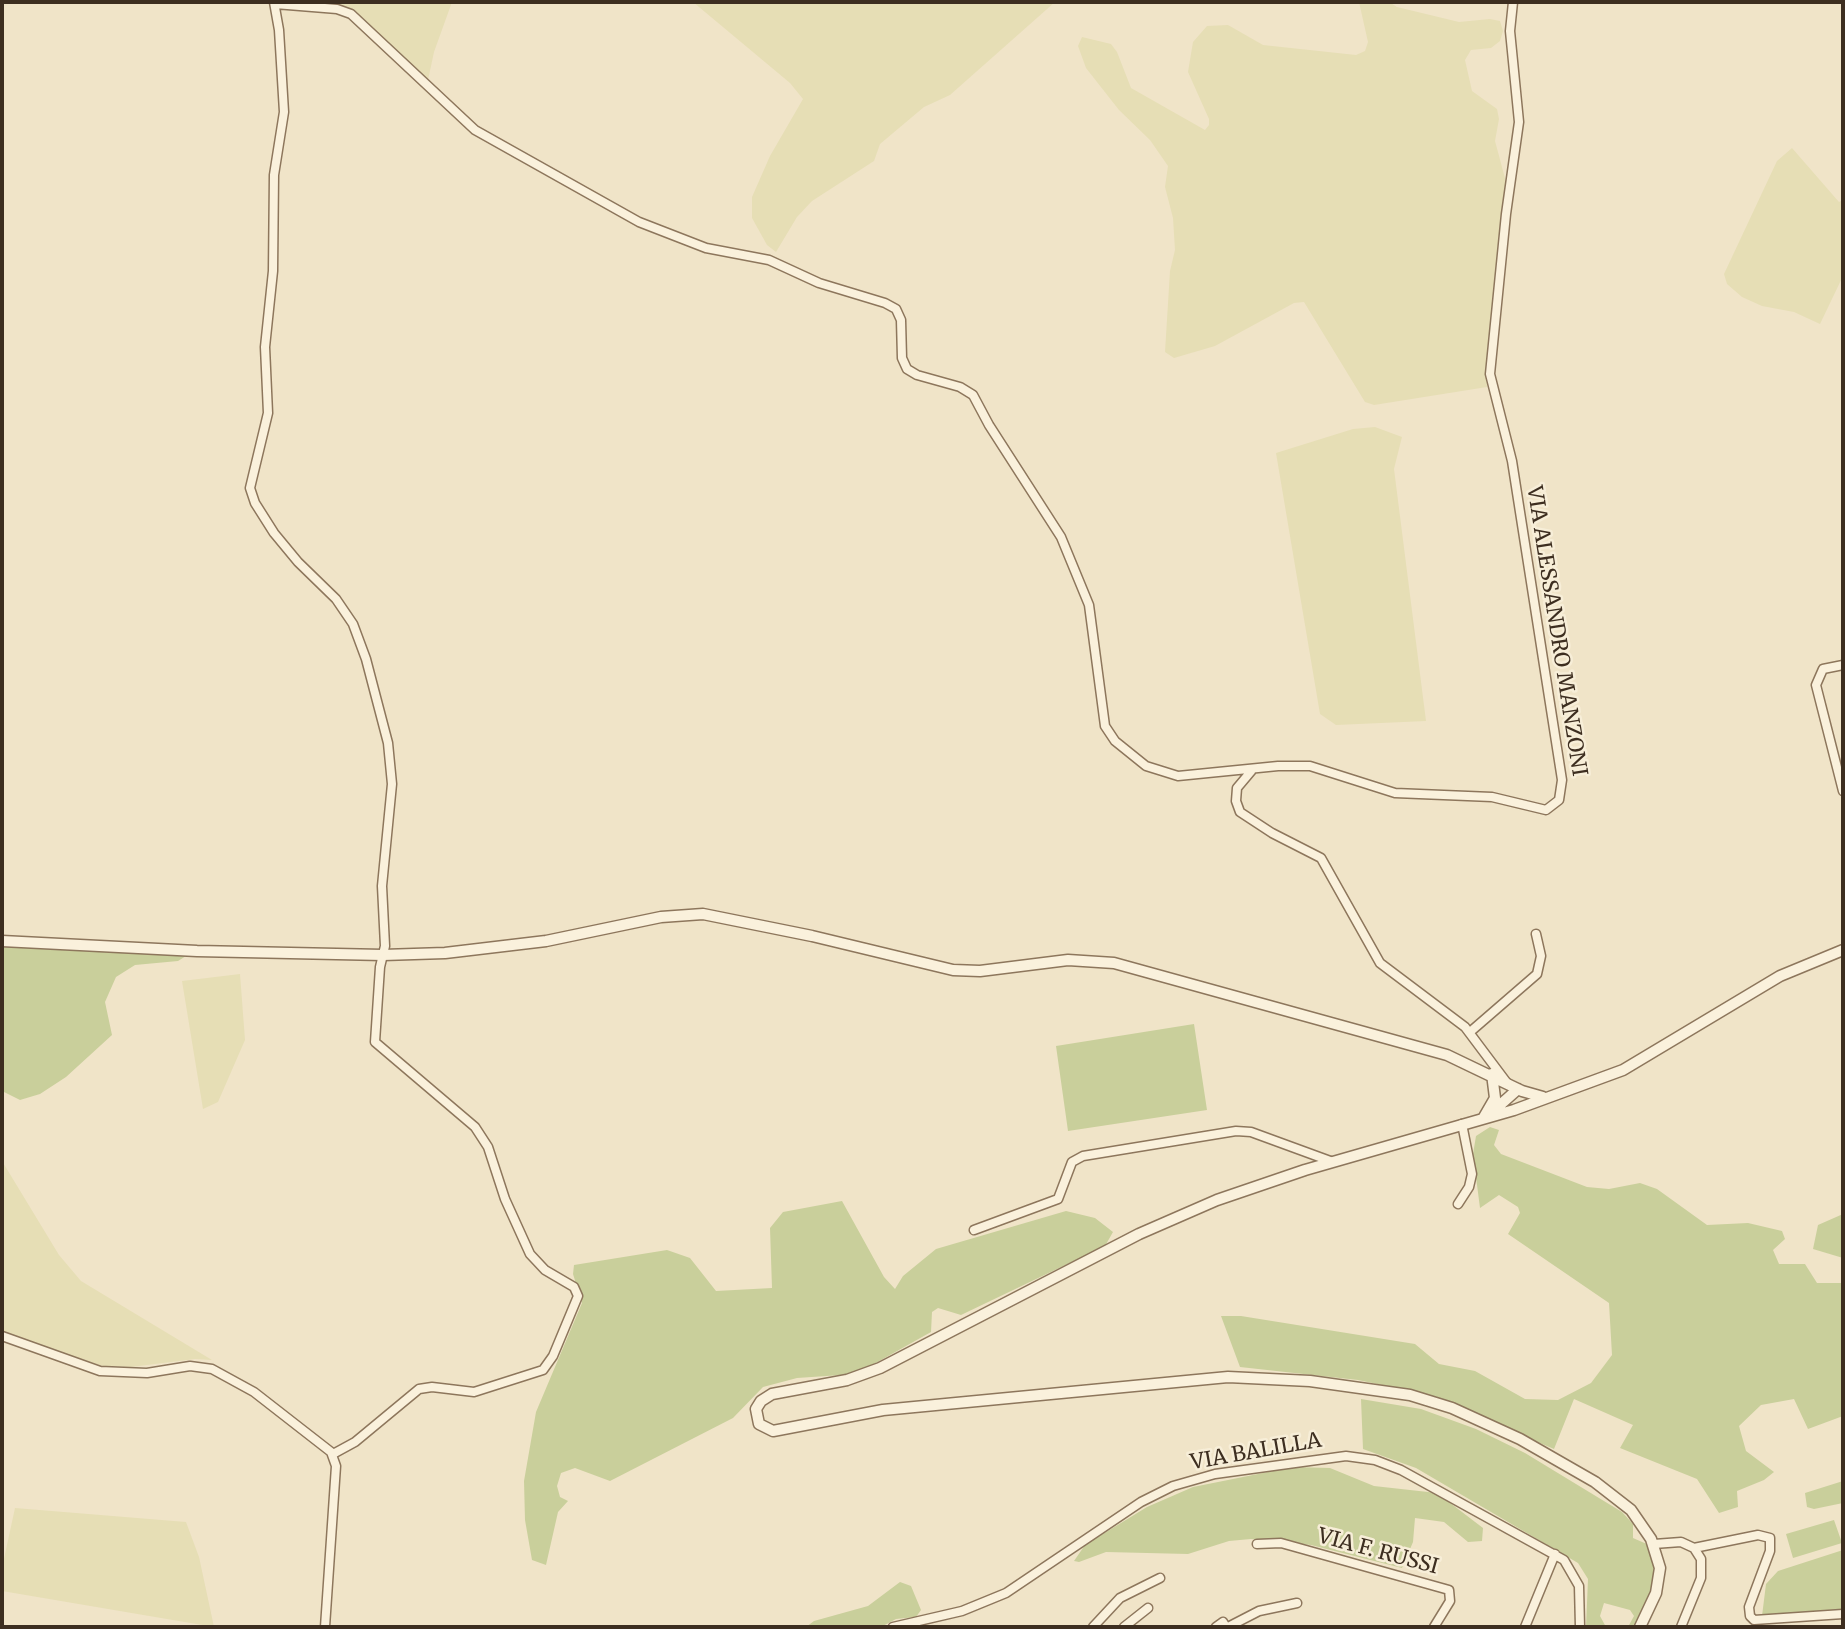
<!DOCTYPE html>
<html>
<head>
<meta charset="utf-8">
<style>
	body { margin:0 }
	#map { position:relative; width:1845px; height:1629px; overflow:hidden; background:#f0e4c8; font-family:Merriweather,serif }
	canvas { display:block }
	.frame { position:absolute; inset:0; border:4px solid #3d2e20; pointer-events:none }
</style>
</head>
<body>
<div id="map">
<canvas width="1845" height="1629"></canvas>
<div class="frame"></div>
</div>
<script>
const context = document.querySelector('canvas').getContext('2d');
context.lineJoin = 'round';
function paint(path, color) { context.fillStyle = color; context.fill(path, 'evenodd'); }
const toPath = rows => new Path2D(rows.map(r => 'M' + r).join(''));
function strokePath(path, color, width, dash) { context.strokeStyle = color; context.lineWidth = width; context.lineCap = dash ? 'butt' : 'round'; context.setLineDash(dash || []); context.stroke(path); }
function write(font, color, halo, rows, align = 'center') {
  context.font = font + ' Merriweather,serif'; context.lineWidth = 5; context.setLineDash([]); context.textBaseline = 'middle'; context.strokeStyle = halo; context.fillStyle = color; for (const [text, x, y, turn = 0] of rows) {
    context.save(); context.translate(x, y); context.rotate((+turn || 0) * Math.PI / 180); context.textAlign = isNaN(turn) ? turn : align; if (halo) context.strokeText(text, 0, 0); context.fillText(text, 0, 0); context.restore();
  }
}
paint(toPath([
	[287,2,452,2,434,52,428,80,405,63,351,9,338,4],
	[693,2,1055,2,950,95,924,107,880,144,874,161,812,201,797,217,776,252,767,245,752,218,752,197,770,156,803,99,790,83],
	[1359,2,1389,2,1397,7,1459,22,1490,19,1500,21,1503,31,1500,41,1491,48,1471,50,1465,60,1472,91,1497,109,1499,119,1495,141,1506,182,1487,357,1487,387,1374,405,1365,402,1304,302,1294,303,1215,346,1174,358,1165,352,1170,271,1175,250,1173,218,1165,187,1168,166,1150,140,1119,110,1086,68,1078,46,1082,37,1111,44,1117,52,1131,88,1205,130,1209,125,1209,119,1188,72,1193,42,1207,26,1228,25,1263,45,1356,55,1365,51,1368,42],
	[1792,148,1839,202,1843,200,1843,276,1820,324,1794,312,1762,306,1742,297,1727,284,1724,274,1777,161],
	[1375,427,1402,437,1394,469,1426,721,1336,725,1320,714,1276,453,1353,429],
	[240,974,245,1040,218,1102,203,1109,182,981],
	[2,1161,59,1255,81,1281,212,1360,195,1359,131,1367,103,1366,2,1333],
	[15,1508,186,1522,199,1557,214,1627,2,1591,2,1568]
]), '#e6deb5');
paint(toPath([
	[2,945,186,956,178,961,135,965,116,977,105,1002,112,1035,66,1077,40,1094,20,1100,2,1091],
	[1194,1024,1207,1110,1068,1131,1056,1046],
	[1490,1127,1499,1130,1494,1145,1501,1154,1587,1187,1609,1189,1640,1183,1657,1189,1707,1225,1748,1223,1782,1231,1785,1239,1773,1250,1779,1264,1805,1264,1817,1283,1843,1283,1843,1416,1808,1429,1794,1399,1761,1405,1739,1426,1746,1451,1774,1472,1764,1480,1737,1491,1738,1507,1719,1513,1697,1479,1620,1448,1633,1425,1574,1399,1554,1449,1425,1394,1358,1380,1240,1367,1221,1316,1241,1316,1415,1344,1439,1364,1475,1371,1525,1399,1558,1400,1591,1383,1612,1355,1609,1303,1508,1234,1520,1213,1518,1207,1499,1195,1480,1208,1473,1154,1476,1136],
	[842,1201,884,1277,895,1289,903,1276,936,1249,1066,1211,1095,1218,1113,1232,1105,1246,961,1315,938,1308,932,1312,931,1332,856,1374,797,1378,763,1387,733,1418,610,1481,575,1468,561,1473,557,1486,560,1497,568,1501,558,1512,546,1565,532,1560,525,1520,524,1481,536,1412,582,1303,573,1274,574,1265,667,1250,690,1258,716,1291,772,1288,770,1228,783,1212],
	[1843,1214,1843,1258,1813,1249,1818,1225],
	[1361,1399,1421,1409,1476,1429,1525,1453,1622,1512,1633,1524,1633,1538,1649,1545,1655,1557,1657,1578,1637,1627,1628,1627,1634,1616,1630,1610,1604,1603,1600,1616,1606,1627,1586,1627,1588,1579,1578,1563,1416,1468,1363,1449],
	[1293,1467,1330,1468,1374,1486,1437,1493,1483,1528,1482,1541,1468,1542,1444,1522,1415,1518,1413,1542,1402,1568,1311,1545,1251,1539,1229,1541,1188,1554,1106,1552,1079,1562,1074,1561,1085,1545,1147,1507,1193,1487],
	[1843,1481,1843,1503,1814,1509,1807,1507,1805,1493],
	[1834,1520,1842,1543,1793,1558,1786,1534],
	[1843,1550,1843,1609,1762,1616,1766,1584,1778,1571],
	[900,1582,911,1586,921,1610,916,1617,896,1619,881,1627,806,1627,814,1621,868,1606]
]), '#c9cf9b');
const minor = toPath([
	[274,2,279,30,284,112,274,175,273,271,265,347,268,413,250,488,255,503,274,533,298,562,336,599,353,624,366,659,388,743,392,784,382,886,385,946,380,967,375,1042,475,1127,488,1147,505,1199,530,1254,545,1270,574,1287,578,1296,553,1356,543,1370,474,1392,432,1387,419,1389,355,1442,333,1454],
	[275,4,337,9,351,14,475,130,639,222,706,248,769,260,819,283,885,303,896,309,901,320,902,358,907,369,917,375,960,387,973,395,989,425,1061,537,1089,605,1105,726,1115,741,1146,766,1178,776,1278,766,1310,766,1395,793,1492,797,1546,810,1559,800,1562,780,1512,461,1490,374,1506,214,1519,122,1510,31,1513,2],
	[1253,769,1237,788,1236,801,1240,812,1272,833,1321,858,1380,963,1465,1027,1507,1083],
	[1843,791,1816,685,1823,669,1843,665],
	[1470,1032,1537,974,1541,956,1536,934],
	[1458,1204,1469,1187,1472,1174,1462,1124],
	[974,1230,1058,1199,1072,1162,1083,1156,1236,1131,1251,1132,1333,1162],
	[2,1336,100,1371,147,1373,190,1366,212,1369,254,1392,331,1452,336,1466,325,1627],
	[1257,1544,1281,1543,1449,1590,1450,1601,1434,1627],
	[1654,1544,1681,1542,1694,1548,1701,1559,1701,1578,1681,1627],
	[1694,1548,1758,1535,1770,1538,1770,1551,1749,1607,1750,1616,1754,1620,1843,1614],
	[893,1627,962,1611,1006,1593,1141,1502,1173,1486,1215,1474,1346,1456,1375,1460,1401,1470,1564,1560,1579,1586,1580,1627],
	[1093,1627,1120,1598,1160,1578],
	[1124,1627,1148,1608],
	[1216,1627,1223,1622,1226,1627],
	[1228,1627,1259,1611,1297,1603],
	[1525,1627,1555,1554]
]);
const tertiary = toPath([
	[2,941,197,951,383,955,445,953,546,941,661,917,703,914,812,936,953,970,980,971,1068,960,1114,963,1447,1055,1522,1091,1543,1097],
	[1491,1113,1518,1089],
	[1484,1117,1495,1098,1492,1074],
	[1640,1627,1656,1593,1660,1568,1651,1539,1631,1510,1595,1482,1520,1439,1452,1408,1410,1395,1310,1381,1228,1377,883,1410,773,1431,759,1424,756,1409,761,1401,772,1394,847,1380,880,1368,1139,1234,1217,1200,1305,1170,1514,1110,1623,1070,1780,976,1843,950]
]);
strokePath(minor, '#8d765c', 11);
strokePath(tertiary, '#8d765c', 13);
strokePath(minor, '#faf1dc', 8);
strokePath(tertiary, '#faf1dc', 10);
write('21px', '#3d2e20', '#f7eed8', [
	["VIA ALESSANDRO MANZONI",1556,631,81],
	["VIA BALILLA",1256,1452,-10],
	["VIA F. RUSSI",1378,1552,15]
]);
</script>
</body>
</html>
